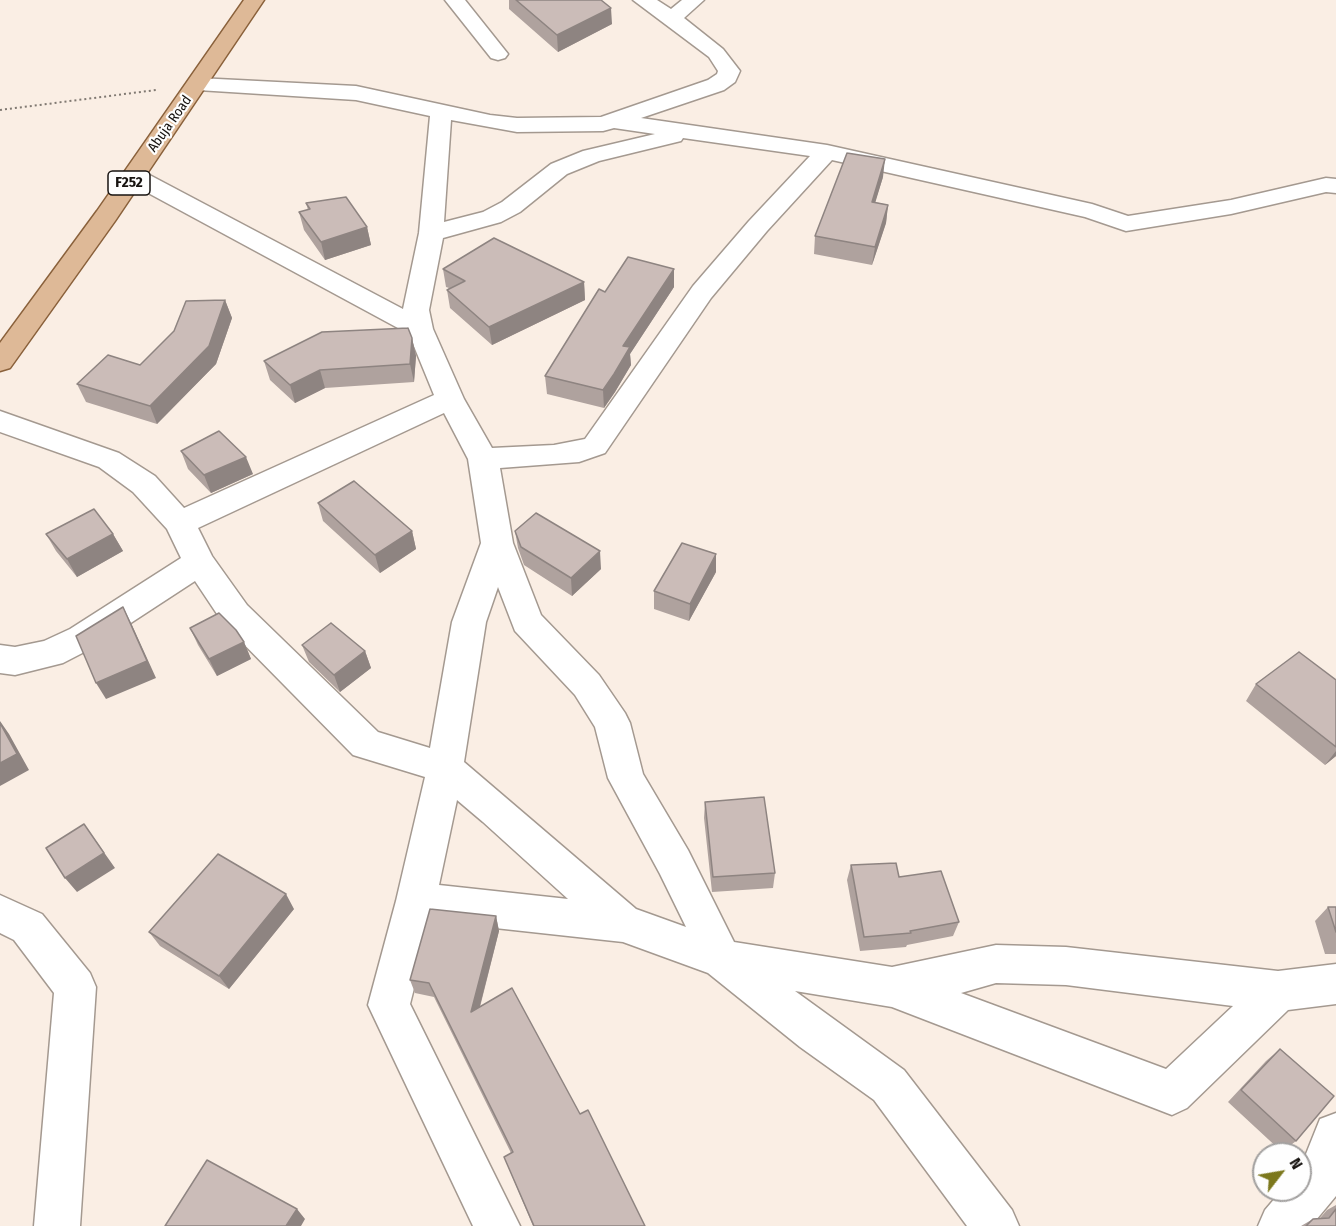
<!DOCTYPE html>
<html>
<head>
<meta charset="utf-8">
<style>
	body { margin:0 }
	#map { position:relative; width:1336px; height:1226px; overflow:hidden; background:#faeee4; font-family:"Fira Sans Condensed",sans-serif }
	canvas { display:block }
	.north { position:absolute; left:1252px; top:1142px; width:60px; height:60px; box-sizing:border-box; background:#fefefe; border:2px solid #a2a09f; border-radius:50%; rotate:59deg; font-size:16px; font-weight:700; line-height:24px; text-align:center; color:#171310 }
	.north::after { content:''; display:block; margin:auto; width:21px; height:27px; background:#7c781d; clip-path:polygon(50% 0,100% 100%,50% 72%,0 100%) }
</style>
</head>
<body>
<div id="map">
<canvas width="1336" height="1226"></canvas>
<div class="north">N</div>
</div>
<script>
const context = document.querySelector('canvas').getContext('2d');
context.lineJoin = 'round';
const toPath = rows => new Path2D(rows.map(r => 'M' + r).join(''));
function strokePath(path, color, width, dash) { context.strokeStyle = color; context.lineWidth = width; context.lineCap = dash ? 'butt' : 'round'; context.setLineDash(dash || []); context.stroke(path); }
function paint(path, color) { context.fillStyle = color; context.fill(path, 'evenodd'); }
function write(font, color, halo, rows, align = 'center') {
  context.font = font + ' "Fira Sans Condensed",sans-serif'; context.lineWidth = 4.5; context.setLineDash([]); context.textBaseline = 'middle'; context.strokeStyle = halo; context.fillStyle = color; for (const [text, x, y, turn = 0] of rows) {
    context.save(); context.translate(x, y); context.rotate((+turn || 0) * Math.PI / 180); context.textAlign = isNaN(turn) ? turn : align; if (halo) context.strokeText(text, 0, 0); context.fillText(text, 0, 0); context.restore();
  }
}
const street = toPath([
	[445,0,465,0,508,54,505,58,498,60,491,58,445,0],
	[633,0,657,0,671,9,682,0,704,0,684,18,723,49,740,71,735,82,724,90,641,118,827,145,1092,204,1128,216,1231,200,1326,178,1336,179,1336,193,1326,192,1231,214,1126,231,1085,217,832,160,767,231,711,298,605,453,579,462,500,468,513,543,541,615,599,675,625,713,630,723,643,774,688,850,734,942,892,967,996,945,1066,947,1278,971,1336,964,1336,1004,1288,1010,1187,1108,1172,1115,892,1007,795,991,904,1070,1012,1210,1019,1226,967,1226,874,1100,800,1047,708,973,623,942,431,921,410,1004,520,1226,473,1226,368,1005,396,901,425,777,353,755,223,623,195,581,94,647,63,663,15,675,0,673,0,645,15,647,44,641,70,629,181,558,167,529,133,492,99,467,0,432,0,411,119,453,155,476,184,508,434,395,409,334,126,181,122,176,126,171,134,169,142,171,403,309,419,233,430,116,356,100,198,90,190,89,187,84,190,79,198,78,356,86,490,115,517,118,601,117,708,80,717,74,718,71,709,57,633,0],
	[451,120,517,132,603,131,614,128,655,134,583,151,551,164,502,202,483,212,444,222,451,120],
	[683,138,810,156,749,221,693,286,585,439,554,445,492,448,464,399,433,329,429,310,443,238,501,222,520,212,567,174,599,161,681,141,683,138],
	[444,413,468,459,481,543,452,622,430,748,378,732,247,605,212,556,198,528,444,413],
	[498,587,515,631,575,695,595,727,608,778,660,874,686,927,636,909,464,762,486,622,498,587],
	[457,800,483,822,568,899,439,885,457,800],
	[996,983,1066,985,1233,1006,1166,1069,961,993,996,983],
	[0,895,42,914,90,973,96,987,80,1226,34,1226,54,993,14,940,0,933,0,895],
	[1336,1113,1336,1196,1311,1226,1258,1226,1265,1210,1282,1190,1300,1190,1300,1169,1320,1119,1336,1113]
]);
const primary = toPath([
	[244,0,264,0,115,221,10,368,0,371,0,343,97,211,244,0]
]);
strokePath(street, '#a49990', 3);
strokePath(primary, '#8a613b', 3);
strokePath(toPath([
	[0,110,156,90]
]), '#807972', 2, [2, 3]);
paint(street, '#fff');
paint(primary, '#deb997');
paint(toPath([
	[509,0,601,0,612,24,558,52,509,9],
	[883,177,875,202,888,205,886,223,872,265,814,254,815,236],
	[306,203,367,227,371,245,325,260,304,230,299,212,308,210],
	[443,269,584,282,585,300,492,345,450,308,447,290,449,288,446,287],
	[674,269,674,287,630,354,631,365,615,392,604,408,547,394,545,376],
	[225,300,232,318,216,364,157,424,86,402,77,384,140,365],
	[412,338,416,356,414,382,325,388,295,403,270,380,264,361],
	[181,451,253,474,211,493,188,469],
	[318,503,412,531,416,549,380,573,323,521],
	[515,531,601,569,572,596,524,565,518,548],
	[46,534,113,534,123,551,77,577,56,551],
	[716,572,689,621,654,609,654,591],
	[190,628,244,642,251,659,217,676,198,645],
	[302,645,365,651,371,668,340,692,309,662],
	[1336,680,1336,756,1325,765,1246,701,1256,684],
	[705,802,775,873,773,888,712,892,704,818],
	[851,865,899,877,959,922,953,936,907,945,906,947,860,951,847,880],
	[1328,907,1336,907,1336,954,1325,954,1315,921],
	[294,909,229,989,160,946,149,932],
	[496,916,499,931,480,1007,580,1114,645,1226,533,1226,504,1157,511,1153,434,997,415,993,410,980],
	[1280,1049,1296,1141,1282,1152,1228,1102,1266,1061],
	[1336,1205,1336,1226,1301,1226,1313,1219,1320,1218,1327,1210]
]), '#afa29e');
paint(toPath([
	[611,8,612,24,558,52,557,35],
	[885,159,883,177,870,220,872,202],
	[888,205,886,223,872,265,875,247],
	[367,227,371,245,325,260,321,242],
	[674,269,674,287,630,354,631,365,615,392,604,408,603,390,623,346],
	[584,282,585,300,492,345,489,327],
	[225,300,232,318,216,364,157,424,150,406],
	[412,338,416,356,414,382,410,364],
	[320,370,325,388,295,403,290,385],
	[246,457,253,474,211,493,204,475],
	[412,531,416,549,380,573,375,555],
	[113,534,123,551,77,577,67,559],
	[600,551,601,569,572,596,571,578],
	[716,554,716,572,689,621,690,604],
	[123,607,132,625,156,678,106,699,96,683],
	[244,642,251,659,217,676,209,659],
	[365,651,371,668,340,692,334,675],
	[0,721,9,734,29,770,0,786],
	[1336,751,1336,756,1325,765],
	[84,824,115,868,77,892,65,878],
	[286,894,294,909,229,989,219,976],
	[496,916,499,931,475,1025,471,1012],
	[297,1209,305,1219,301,1226,286,1226]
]), '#8e8481');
const building = toPath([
	[516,0,601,0,611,8,557,35,516,0],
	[847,153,885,159,872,202,888,205,875,247,815,236,847,153],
	[346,197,367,227,321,242,299,212,310,209,306,203,346,197],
	[494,238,584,282,489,327,447,290,465,281,443,269,494,238],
	[628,257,674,269,623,346,630,347,614,374,603,390,545,376,599,289,605,292,628,257],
	[225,300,209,346,150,406,77,384,108,355,140,365,174,331,186,301,225,300],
	[408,328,412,338,410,364,320,370,290,385,264,361,322,332,408,328],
	[219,431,246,457,204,475,181,451,219,431],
	[354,481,412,531,375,555,318,503,354,481],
	[94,509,113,534,67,559,46,534,94,509],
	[536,513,600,551,571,578,521,547,515,531,536,513],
	[682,543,716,554,690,604,654,591,682,543],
	[123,607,147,661,96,683,76,636,123,607],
	[219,613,236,630,244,642,209,659,190,628,219,613],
	[331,623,365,651,334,675,302,645,331,623],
	[1299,652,1336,680,1336,747,1256,684,1299,652],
	[0,723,17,754,0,763,0,723],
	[764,797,775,873,713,877,705,802,764,797],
	[84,824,104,853,65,878,46,848,84,824],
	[218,854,286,894,219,976,149,932,218,854],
	[896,863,899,877,941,871,959,922,910,931,911,933,864,937,851,865,896,863],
	[1328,907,1336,907,1336,932,1328,907],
	[430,909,496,916,471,1012,512,988,580,1114,588,1110,645,1226,534,1226,504,1157,513,1152,429,983,410,980,430,909],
	[1280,1049,1334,1096,1296,1141,1241,1090,1280,1049],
	[207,1160,297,1209,286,1226,165,1226,207,1160],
	[1336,1209,1336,1226,1306,1226,1313,1219,1329,1218,1336,1209]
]);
paint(building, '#cbbcb8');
strokePath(building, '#8e8481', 1.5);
write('14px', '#171310', '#fefefe', [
	["Abuja Road",170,124,-55]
]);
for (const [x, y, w] of [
	[129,183,42]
]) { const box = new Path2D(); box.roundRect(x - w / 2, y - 12, w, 24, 4.5); context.fillStyle = '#fefefe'; context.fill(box); strokePath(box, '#171310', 1.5); }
write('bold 15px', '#171310', null, [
	["F252",129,183]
]);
</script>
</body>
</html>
